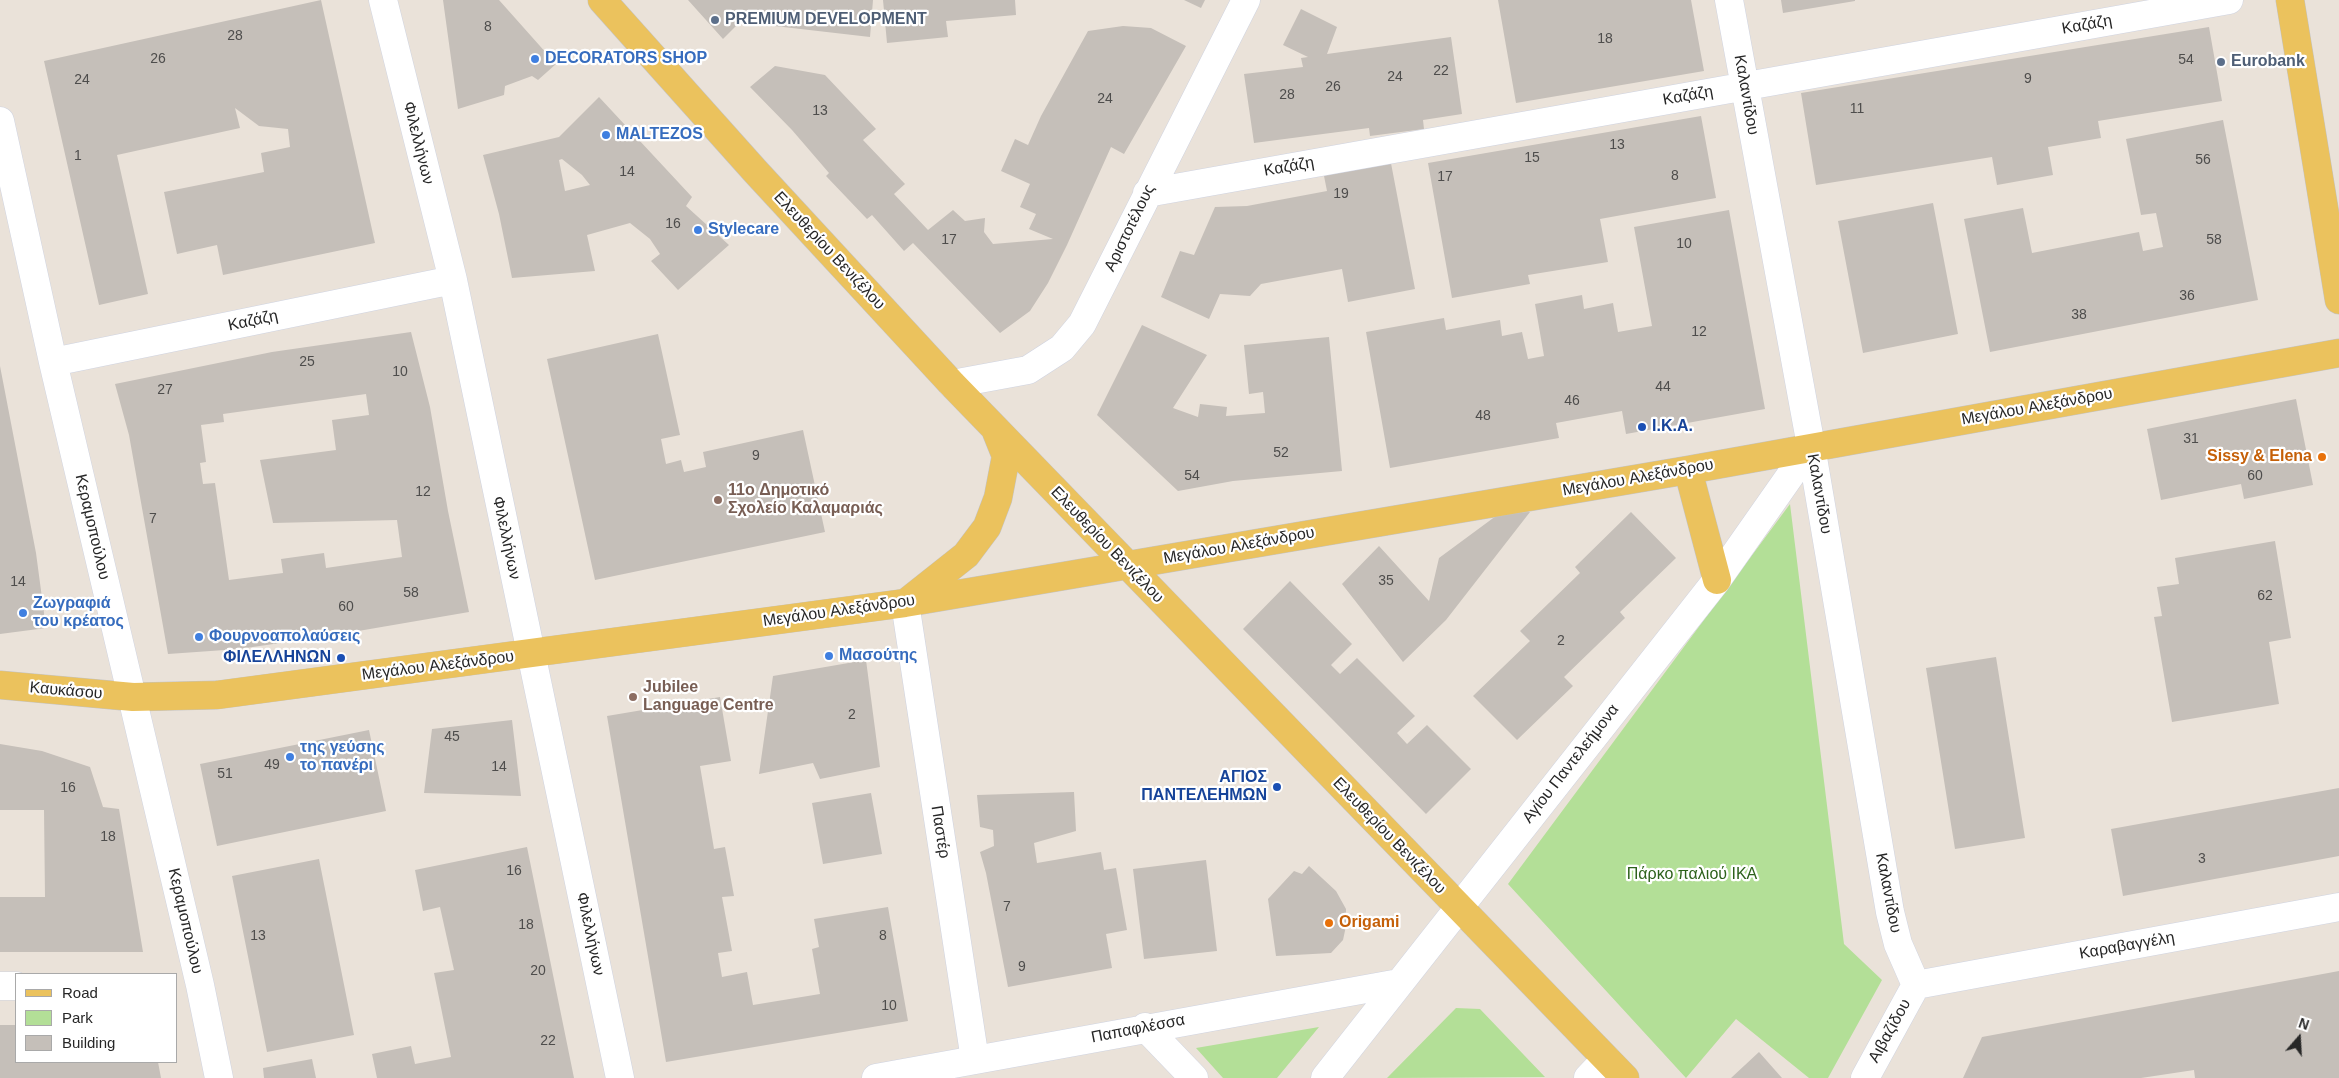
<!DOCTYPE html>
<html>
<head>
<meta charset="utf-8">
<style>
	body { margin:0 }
	#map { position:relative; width:2339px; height:1078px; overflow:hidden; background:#eae2d9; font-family:Helvetica,sans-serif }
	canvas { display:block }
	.legend { position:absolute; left:15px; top:973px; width:162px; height:90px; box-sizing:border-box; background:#fff; border:1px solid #a9a9a9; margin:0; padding:6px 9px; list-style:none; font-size:15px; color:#272727 }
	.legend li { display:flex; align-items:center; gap:10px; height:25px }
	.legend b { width:25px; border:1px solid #a9a9a9 }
	.north { position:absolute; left:2274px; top:1013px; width:50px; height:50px; -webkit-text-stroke:4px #fff; paint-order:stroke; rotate:19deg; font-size:14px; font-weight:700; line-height:20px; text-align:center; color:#272727 }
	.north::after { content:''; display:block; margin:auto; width:18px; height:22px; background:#272727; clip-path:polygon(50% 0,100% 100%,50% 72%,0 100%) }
</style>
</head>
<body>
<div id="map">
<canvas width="2339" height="1078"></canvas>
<ul class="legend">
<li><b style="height:6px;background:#ebc25d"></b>Road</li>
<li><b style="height:14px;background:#b3df97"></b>Park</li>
<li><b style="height:14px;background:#c5bfb9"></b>Building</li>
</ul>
<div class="north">N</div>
</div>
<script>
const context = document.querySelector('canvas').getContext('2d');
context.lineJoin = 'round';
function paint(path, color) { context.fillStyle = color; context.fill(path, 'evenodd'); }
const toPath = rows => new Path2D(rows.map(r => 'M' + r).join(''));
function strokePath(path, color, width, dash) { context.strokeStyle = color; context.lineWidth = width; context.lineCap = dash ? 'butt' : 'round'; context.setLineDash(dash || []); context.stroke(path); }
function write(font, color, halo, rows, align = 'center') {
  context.font = font + ' Helvetica,sans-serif'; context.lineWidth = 4.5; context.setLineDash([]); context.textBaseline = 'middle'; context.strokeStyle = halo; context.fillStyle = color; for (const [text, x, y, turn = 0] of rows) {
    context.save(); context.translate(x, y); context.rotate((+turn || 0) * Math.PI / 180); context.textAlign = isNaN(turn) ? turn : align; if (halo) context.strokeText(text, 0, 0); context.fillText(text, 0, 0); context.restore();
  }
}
paint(toPath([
	[1790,504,1844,944,1882,980,1828,1078,1809,1078,1736,1019,1686,1078,1508,884],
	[1456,1008,1480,1009,1545,1077,1387,1078],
	[1319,1027,1277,1078,1223,1078,1196,1048]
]), '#b3df97');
paint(toPath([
	[321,0,375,243,223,275,217,245,177,254,164,192,264,172,261,153,290,147,288,129,259,126,235,108,240,128,117,155,148,294,99,305,44,61],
	[443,0,499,0,556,64,538,80,532,76,505,86,504,95,458,109],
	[688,0,873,0,870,37,740,22,723,39],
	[883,0,1015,0,1016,15,946,21,948,37,887,43],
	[1184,0,1205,0,1201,8],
	[1498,0,1691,0,1704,71,1516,103],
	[1781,0,1855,0,1855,1,1783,13],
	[1301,9,1337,27,1327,54,1451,37,1462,114,1423,120,1424,129,1370,136,1369,128,1254,143,1244,74,1303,67,1301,58,1308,57,1283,45],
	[1123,26,1151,28,1186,46,1124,154,1111,147,1067,245,1048,283,1030,311,1000,333,913,243,904,251,872,215,867,219,826,176,829,173,792,130,750,87,775,66,825,75,876,129,863,140,905,184,894,194,928,230,953,210,965,221,985,218,984,232,993,244,1053,239,1029,229,1036,214,1020,207,1030,184,1001,171,1015,139,1028,145,1041,116,1088,31],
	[2209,27,2222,101,2098,121,2101,138,2048,147,2053,175,1997,185,1992,157,1816,185,1801,93],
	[599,97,692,197,686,206,729,245,678,290,651,261,660,254,650,239,630,223,587,235,595,271,512,278,499,214,483,155,559,137],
	[562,159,582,175,590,185,565,191,559,160],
	[1701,116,1716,198,1600,219,1608,262,1528,275,1530,284,1452,298,1428,163],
	[2223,120,2258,300,1990,352,1964,219,2023,208,2032,253,2139,232,2143,251,2163,247,2156,213,2141,215,2126,139],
	[1390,158,1415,289,1348,302,1342,269,1261,284,1250,296,1220,294,1209,319,1161,297,1180,251,1194,255,1215,207,1247,206,1327,191,1323,171],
	[1933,203,1958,334,1863,353,1838,221],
	[1729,210,1765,409,1626,434,1622,411,1556,423,1559,438,1390,468,1366,332,1444,318,1446,330,1500,320,1502,336,1522,332,1528,359,1544,356,1535,304,1582,295,1584,309,1613,303,1618,332,1652,326,1634,227],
	[1142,325,1207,355,1173,408,1198,417,1200,404,1227,407,1226,416,1265,413,1263,392,1249,394,1244,345,1329,337,1342,471,1233,481,1178,491,1097,415],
	[411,332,430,407,448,511,469,612,335,635,239,649,168,654,129,435,115,384,272,352],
	[366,394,369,415,332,420,336,450,260,460,273,523,397,520,402,557,326,568,324,553,281,559,283,573,229,580,215,483,203,484,200,463,206,462,201,425,224,422,223,414],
	[658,334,680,435,661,439,666,464,681,460,684,472,706,467,703,452,803,430,825,532,595,580,547,359],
	[0,366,36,553,46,628,0,634],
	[2296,399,2313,485,2244,499,2241,484,2161,500,2147,429],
	[1530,512,1446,620,1403,662,1342,584,1379,546,1429,601,1439,558,1500,513],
	[1631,512,1676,558,1620,612,1625,618,1564,677,1573,686,1517,740,1473,696,1530,641,1520,631,1580,573,1575,567],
	[2275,541,2291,638,2269,642,2279,704,2172,722,2154,617,2162,616,2157,587,2179,584,2175,558],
	[1290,581,1352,644,1331,665,1340,674,1357,658,1415,716,1397,733,1407,744,1427,725,1471,769,1426,814,1243,629],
	[1996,657,2025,838,1955,849,1926,668],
	[866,660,880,767,820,779,813,763,759,774,773,676],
	[720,697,731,761,700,766,714,849,725,847,734,896,722,897,732,951,718,953,722,977,747,972,753,1005,820,994,812,949,819,947,814,919,888,907,908,1021,666,1062,607,716],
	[512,720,521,796,424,793,432,729],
	[369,730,386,811,217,846,200,764],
	[0,744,42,751,90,767,103,807,119,809,143,952,0,952,0,897,45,897,44,810,0,810],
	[2339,788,2339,856,2123,896,2111,829],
	[1074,792,1076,831,1034,843,1037,863,1101,852,1104,870,1116,868,1127,930,1106,934,1112,968,1008,987,986,873,980,852,994,846,993,830,980,827,977,795],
	[871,793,882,854,823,864,812,803],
	[527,847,574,1078,377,1078,372,1054,411,1046,415,1064,451,1057,434,973,454,970,440,907,423,911,415,870],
	[319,859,354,1035,267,1052,232,876],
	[1206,860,1217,951,1144,959,1133,869],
	[1309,866,1336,891,1346,909,1346,926,1343,940,1331,953,1276,956,1268,899,1294,871,1302,874],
	[2339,971,2339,1078,2195,1078,2194,1070,2141,1078,1963,1078,1982,1037],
	[0,1025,16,1025,16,1062,158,1062,161,1078,0,1078],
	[1759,1052,1782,1078,1731,1078],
	[312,1059,316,1078,264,1078,263,1068]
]), '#c5bfb9');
const minor = toPath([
	[383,0,453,280,620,1078],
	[1729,0,1811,446,1890,912,1898,944,1916,985],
	[0,121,53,362,200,985,219,1078],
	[1147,193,2229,0],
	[53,362,453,280],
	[952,384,1028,370,1062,348,1082,324,1246,0],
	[905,603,975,1060],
	[1916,985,2339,907],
	[0,986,16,986],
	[1145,1027,1194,1078],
	[876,1078,1399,983],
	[1325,1078,1717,580,1811,446],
	[1588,1078,1606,1059],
	[1865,1078,1916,985]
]);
const major = toPath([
	[602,0,756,172,952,384,1625,1078],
	[2290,0,2339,300],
	[1688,470,1717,580],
	[908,601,966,555,987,527,998,498,1006,456,996,431],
	[0,685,133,697,217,695,905,603,1688,470,2339,353]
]);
strokePath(minor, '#cfd3e0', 29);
strokePath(major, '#c3c3c3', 29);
strokePath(minor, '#fff', 28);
strokePath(major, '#ebc25d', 28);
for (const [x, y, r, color] of [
	[715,20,5,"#5c6f8a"],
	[535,59,5,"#3f7fe0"],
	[2221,62,5,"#5c6f8a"],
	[606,135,5,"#3f7fe0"],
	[698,230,5,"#3f7fe0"],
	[1642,427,5,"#1a4fb4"],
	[2322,457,5,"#e8710a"],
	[718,500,5,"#8d6e63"],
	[23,613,5,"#3f7fe0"],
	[199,637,5,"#3f7fe0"],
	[829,656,5,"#3f7fe0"],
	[341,658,5,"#1a4fb4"],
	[633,697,5,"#8d6e63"],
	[290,757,5,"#3f7fe0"],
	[1277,787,5,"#1a4fb4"],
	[1329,923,5,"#e8710a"]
]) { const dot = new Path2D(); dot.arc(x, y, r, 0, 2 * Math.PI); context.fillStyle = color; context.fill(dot); strokePath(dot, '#fff', 2); }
write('14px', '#4e4d4c', null, [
	["8",488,27],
	["28",235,36],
	["18",1605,39],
	["26",158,59],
	["54",2186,60],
	["22",1441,71],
	["24",1395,77],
	["9",2028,79],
	["24",82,80],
	["26",1333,87],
	["28",1287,95],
	["24",1105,99],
	["11",1857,109],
	["13",820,111],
	["13",1617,145],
	["1",78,156],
	["15",1532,158],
	["56",2203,160],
	["14",627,172],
	["8",1675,176],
	["17",1445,177],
	["19",1341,194],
	["16",673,224],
	["17",949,240],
	["58",2214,240],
	["10",1684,244],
	["36",2187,296],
	["38",2079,315],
	["12",1699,332],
	["25",307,362],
	["10",400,372],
	["44",1663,387],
	["27",165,390],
	["46",1572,401],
	["48",1483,416],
	["31",2191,439],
	["52",1281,453],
	["9",756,456],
	["54",1192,476],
	["60",2255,476],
	["12",423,492],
	["7",153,519],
	["35",1386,581],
	["14",18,582],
	["58",411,593],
	["62",2265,596],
	["60",346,607],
	["2",1561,641],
	["2",852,715],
	["45",452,737],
	["49",272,765],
	["14",499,767],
	["51",225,774],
	["16",68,788],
	["18",108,837],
	["3",2202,859],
	["16",514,871],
	["7",1007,907],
	["18",526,925],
	["13",258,936],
	["8",883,936],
	["9",1022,967],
	["20",538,971],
	["10",889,1006],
	["22",548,1041]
]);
write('bold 16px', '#4e5e75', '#fff', [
	["PREMIUM DEVELOPMENT",725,20],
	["Eurobank",2231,62]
], 'left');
write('16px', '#272727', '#fff', [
	["Καζάζη",2087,25,-10],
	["Καλαντίδου",1746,95,80],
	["Καζάζη",1688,96,-10],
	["Φιλελλήνων",418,143,76],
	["Καζάζη",1289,167,-10],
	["Αριστοτέλους",1130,228,-64],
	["Ελευθερίου Βενιζέλου",829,251,47],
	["Καζάζη",253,321,-12],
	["Μεγάλου Αλεξάνδρου",2037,407,-10],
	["Μεγάλου Αλεξάνδρου",1638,478,-10],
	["Καλαντίδου",1819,494,80],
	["Κεραμοπούλου",92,527,77],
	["Φιλελλήνων",506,538,78],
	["Ελευθερίου Βενιζέλου",1107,545,46],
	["Μεγάλου Αλεξάνδρου",1239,546,-10],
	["Μεγάλου Αλεξάνδρου",839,611,-8],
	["Μεγάλου Αλεξάνδρου",438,666,-7],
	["Καυκάσου",66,691,5],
	["Αγίου Παντελεήμονα",1571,764,-52],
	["Παστέρ",940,832,81],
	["Ελευθερίου Βενιζέλου",1389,836,46],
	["Καλαντίδου",1888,893,79],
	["Κεραμοπούλου",185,921,77],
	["Φιλελλήνων",590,934,78],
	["Καραβαγγέλη",2127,946,-10],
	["Παπαφλέσσα",1138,1029,-11],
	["Αιβαζίδου",1890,1031,-61]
]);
write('bold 16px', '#366cbe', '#fff', [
	["DECORATORS SHOP",545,59],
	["MALTEZOS",616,135],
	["Stylecare",708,230],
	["Ζωγραφιά",33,604],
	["του κρέατος",33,622],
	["Φουρνοαπολαύσεις",209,637],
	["Μασούτης",839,656],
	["της γεύσης",300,748],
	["το πανέρι",300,766]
], 'left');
write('bold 16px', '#164399', '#fff', [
	["Ι.Κ.Α.",1652,427,"left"],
	["ΦΙΛΕΛΛΗΝΩΝ",331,658],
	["ΑΓΙΟΣ",1267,778],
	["ΠΑΝΤΕΛΕΗΜΩΝ",1267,796]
], 'right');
write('bold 16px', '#c56008', '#fff', [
	["Sissy & Elena",2312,457],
	["Origami",1339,923,"left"]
], 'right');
write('bold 16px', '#785e54', '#fff', [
	["11ο Δημοτικό",728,491],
	["Σχολείο Καλαμαριάς",728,509],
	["Jubilee",643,688],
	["Language Centre",643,706]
], 'left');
write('16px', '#2d611b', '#fff', [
	["Πάρκο παλιού ΙΚΑ",1692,875]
]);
</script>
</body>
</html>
